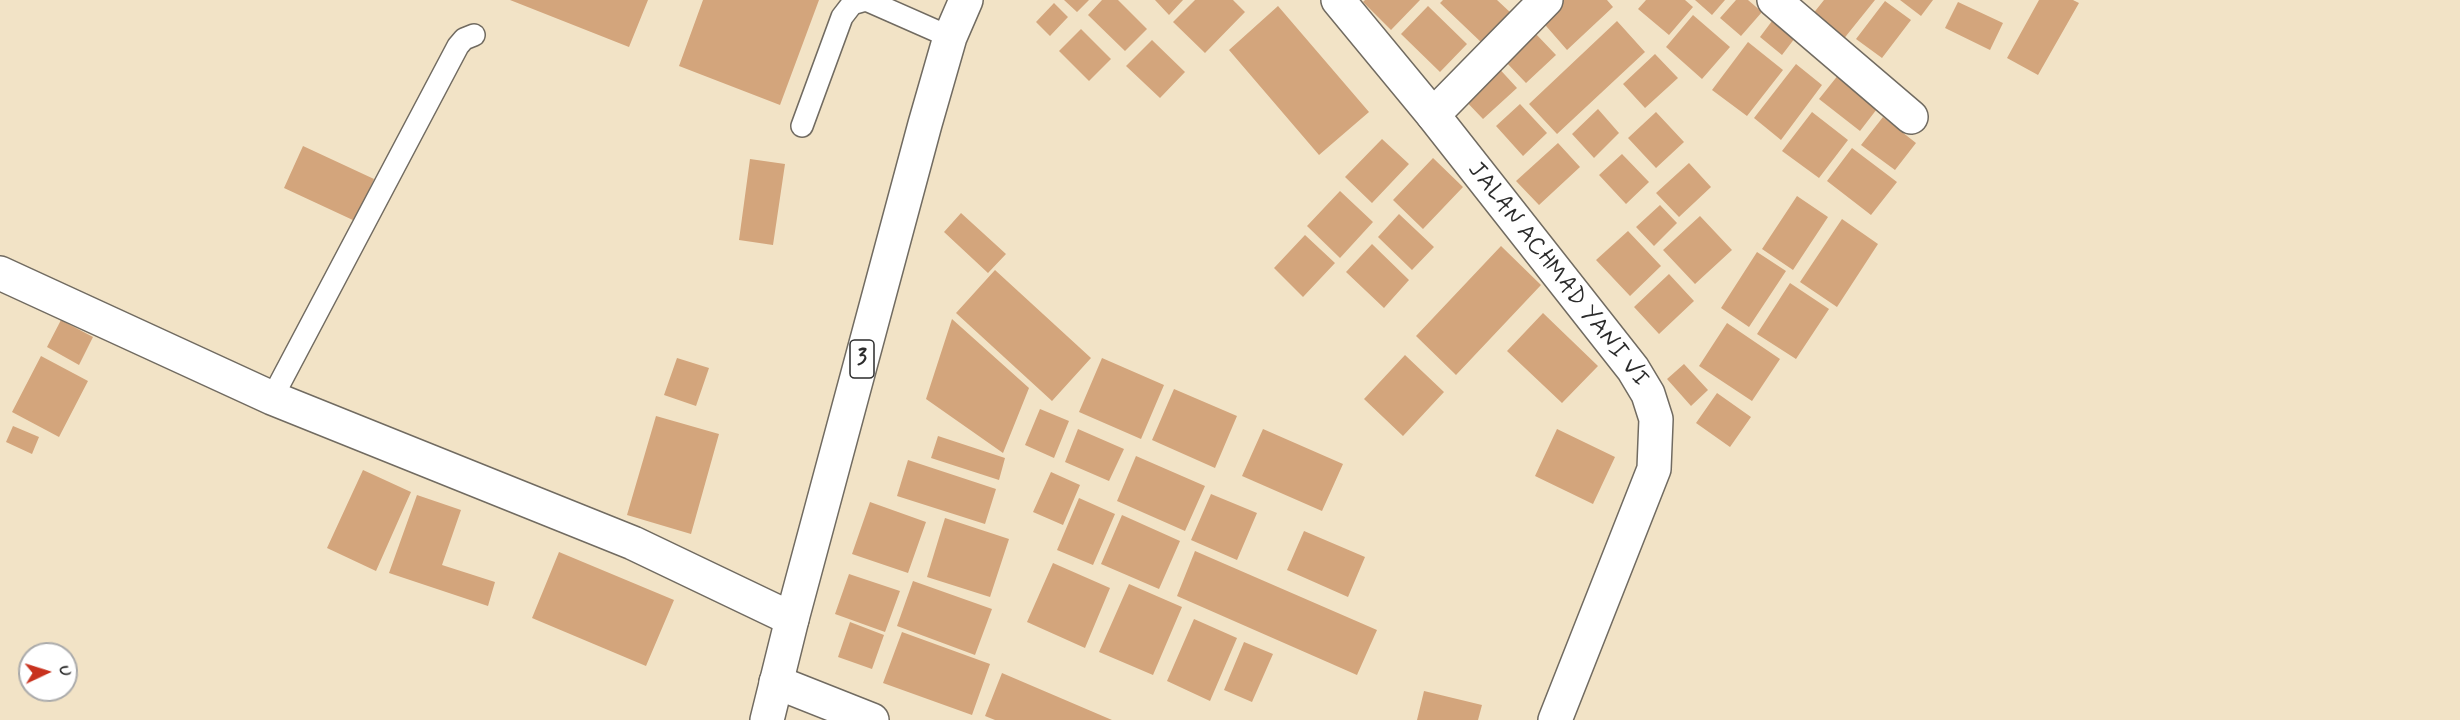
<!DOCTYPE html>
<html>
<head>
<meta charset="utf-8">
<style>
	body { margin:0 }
	#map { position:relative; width:2460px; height:720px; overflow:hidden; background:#f2e3c6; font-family:Mynerve,sans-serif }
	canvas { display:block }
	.north { position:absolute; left:18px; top:642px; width:60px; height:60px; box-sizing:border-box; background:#fff; border:2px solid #aaa; border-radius:50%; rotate:86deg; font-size:16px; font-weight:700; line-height:24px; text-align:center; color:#2b2b2b }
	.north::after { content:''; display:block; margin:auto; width:21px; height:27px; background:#c8321e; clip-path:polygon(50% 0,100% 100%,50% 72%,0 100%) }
</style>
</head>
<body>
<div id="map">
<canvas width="2460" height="720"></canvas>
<div class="north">U</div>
</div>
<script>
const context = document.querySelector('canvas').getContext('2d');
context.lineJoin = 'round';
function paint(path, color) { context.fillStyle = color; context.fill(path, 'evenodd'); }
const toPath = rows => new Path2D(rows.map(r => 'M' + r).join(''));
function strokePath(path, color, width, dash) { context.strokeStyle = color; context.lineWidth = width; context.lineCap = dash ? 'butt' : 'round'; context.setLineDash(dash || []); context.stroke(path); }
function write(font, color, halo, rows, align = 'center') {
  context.font = font + ' Mynerve,sans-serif'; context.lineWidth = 4.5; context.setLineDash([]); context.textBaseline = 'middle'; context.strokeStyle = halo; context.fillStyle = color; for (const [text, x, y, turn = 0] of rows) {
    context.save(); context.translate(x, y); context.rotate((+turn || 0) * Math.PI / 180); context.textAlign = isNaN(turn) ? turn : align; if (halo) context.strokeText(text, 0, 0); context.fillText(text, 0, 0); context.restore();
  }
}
paint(toPath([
	[510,0,648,0,629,47],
	[703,0,819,0,780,105,679,66],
	[1064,0,1089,0,1077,12],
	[1102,0,1118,0,1147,29,1125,51,1088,15],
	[1155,0,1183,0,1169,15],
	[1195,0,1233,0,1245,12,1205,53,1173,22],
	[1365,0,1420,0,1391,30,1363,2],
	[1443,0,1497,0,1512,14,1483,44,1440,3],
	[1560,0,1607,0,1613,7,1567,50,1540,19],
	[1646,0,1685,0,1693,7,1669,35,1638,9],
	[1695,0,1725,0,1712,15],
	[1736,0,1748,0,1762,12,1741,36,1720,18],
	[1824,0,1875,0,1842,41,1812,15],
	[1900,0,1933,0,1921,16],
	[2039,0,2073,0,2079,3,2038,75,2007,58],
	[1885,1,1911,20,1882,58,1856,39],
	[1958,2,2003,23,1990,50,1945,28],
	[1054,3,1068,17,1050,36,1036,22],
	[1278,6,1369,112,1319,155,1229,50],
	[1428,6,1467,44,1440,72,1401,34],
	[1693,15,1730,47,1702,79,1666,47],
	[1775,17,1798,34,1782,55,1760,37],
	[1617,21,1645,52,1557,134,1529,104],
	[1081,29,1111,59,1089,81,1059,51],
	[1535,33,1556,55,1526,83,1505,61],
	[1152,40,1185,72,1160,98,1126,66],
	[1748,42,1783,70,1747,116,1712,90],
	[1655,54,1678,78,1645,108,1623,84],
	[1494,63,1517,88,1483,119,1460,95],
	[1796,64,1822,85,1781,140,1754,118],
	[1839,74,1880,105,1860,131,1819,99],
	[1520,104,1547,133,1523,156,1496,126],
	[1598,109,1619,133,1594,158,1572,134],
	[1656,112,1684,142,1656,168,1628,138],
	[1812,112,1848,140,1819,178,1782,151],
	[1883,117,1916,143,1895,170,1861,145],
	[1382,139,1409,164,1372,203,1345,177],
	[1558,143,1580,167,1539,205,1516,181],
	[303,146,374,179,355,221,284,188],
	[1852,148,1897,182,1871,215,1827,181],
	[1622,154,1649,182,1626,204,1599,175],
	[1433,158,1463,187,1423,229,1393,200],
	[750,159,785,164,773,245,739,240],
	[1689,163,1711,187,1679,217,1656,193],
	[1340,191,1373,222,1340,258,1307,226],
	[1797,196,1828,217,1793,270,1762,249],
	[1660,205,1677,223,1654,246,1636,227],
	[961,213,1006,254,988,273,944,232],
	[1399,214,1434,247,1412,270,1378,237],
	[1700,216,1732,250,1695,284,1663,250],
	[1842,219,1878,244,1837,307,1800,282],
	[1628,231,1661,266,1630,296,1596,260],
	[1305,235,1335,263,1303,297,1274,268],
	[1372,244,1409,280,1384,308,1346,272],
	[1501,246,1541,285,1456,375,1416,336],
	[1757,252,1786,271,1749,327,1721,308],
	[995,270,1091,358,1052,401,956,313],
	[1669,274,1694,301,1659,334,1634,307],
	[1790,283,1829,309,1796,359,1757,334],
	[1543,313,1598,366,1562,403,1507,351],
	[952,319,1029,388,1003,453,926,399],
	[61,320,93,337,79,365,47,347],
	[1727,323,1780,359,1752,401,1699,366],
	[1405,355,1444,392,1403,436,1364,399],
	[41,356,88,381,59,437,12,412],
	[677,358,709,368,696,406,664,395],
	[1102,358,1164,385,1141,439,1079,412],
	[1684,364,1708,390,1691,406,1667,379],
	[1174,389,1237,416,1215,468,1152,440],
	[1717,393,1751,417,1730,447,1696,423],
	[1040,409,1069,421,1054,458,1025,445],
	[656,416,719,434,691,534,627,515],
	[13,426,39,437,32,454,6,442],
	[1078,429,1124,449,1109,481,1065,462],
	[1263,429,1343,464,1322,511,1242,476],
	[1557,429,1615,457,1593,504,1535,476],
	[938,436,1005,458,999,480,931,458],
	[1136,456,1205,486,1185,531,1117,501],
	[908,460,996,489,985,524,897,496],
	[363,470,411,492,376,571,327,548],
	[1051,472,1080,485,1063,525,1033,512],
	[1211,494,1257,513,1237,560,1191,540],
	[417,495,461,510,442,565,495,582,488,606,389,573],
	[1079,498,1115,514,1093,565,1057,550],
	[870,502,926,522,908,573,852,554],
	[1122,515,1180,541,1159,589,1101,564],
	[945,518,1009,539,990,597,927,577],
	[1304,531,1365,557,1348,597,1287,570],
	[1195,551,1377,630,1357,675,1177,596],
	[559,552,674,600,646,666,532,618],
	[1053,563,1110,588,1085,648,1027,622],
	[849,574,900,591,885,632,835,614],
	[913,581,992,609,975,655,897,626],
	[1129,584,1182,607,1153,675,1099,652],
	[1194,619,1237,638,1210,701,1167,681],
	[850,622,884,635,872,669,838,657],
	[902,632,990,664,972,715,883,683],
	[1244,642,1273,654,1252,702,1224,690],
	[1002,673,1112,720,995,720,985,716],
	[1424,691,1482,705,1478,720,1417,720]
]), '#d3a57c');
const service = toPath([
	[802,126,842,17,852,4,866,0,950,37],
	[272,398,458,46,464,39,474,35]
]);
const minor = toPath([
	[1774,0,1911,117],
	[1433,115,1546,0],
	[0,273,272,398,633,543,792,619],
	[776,682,872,720]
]);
const tertiary = toPath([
	[1338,0,1433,115,1633,369,1648,394,1656,419,1654,469,1555,720]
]);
const trunk = toPath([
	[767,720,792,619,925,124,950,37,966,0]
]);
strokePath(service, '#716b61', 24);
strokePath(minor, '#716b61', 36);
strokePath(tertiary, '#716b61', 36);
strokePath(trunk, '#716b61', 36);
strokePath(service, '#fff', 21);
strokePath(minor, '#fff', 33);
strokePath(tertiary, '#fff', 33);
strokePath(trunk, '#fff', 33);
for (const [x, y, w] of [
	[862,359,24]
]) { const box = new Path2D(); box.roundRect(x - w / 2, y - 19, w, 38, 4.5); context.fillStyle = '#fff'; context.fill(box); strokePath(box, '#2b2b2b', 1.5); }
write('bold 22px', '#2b2b2b', null, [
	["3",862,359]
]);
write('24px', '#2b2b2b', '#fff', [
	["JALAN ACHMAD YANI VI",1557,275,52]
]);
</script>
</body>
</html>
